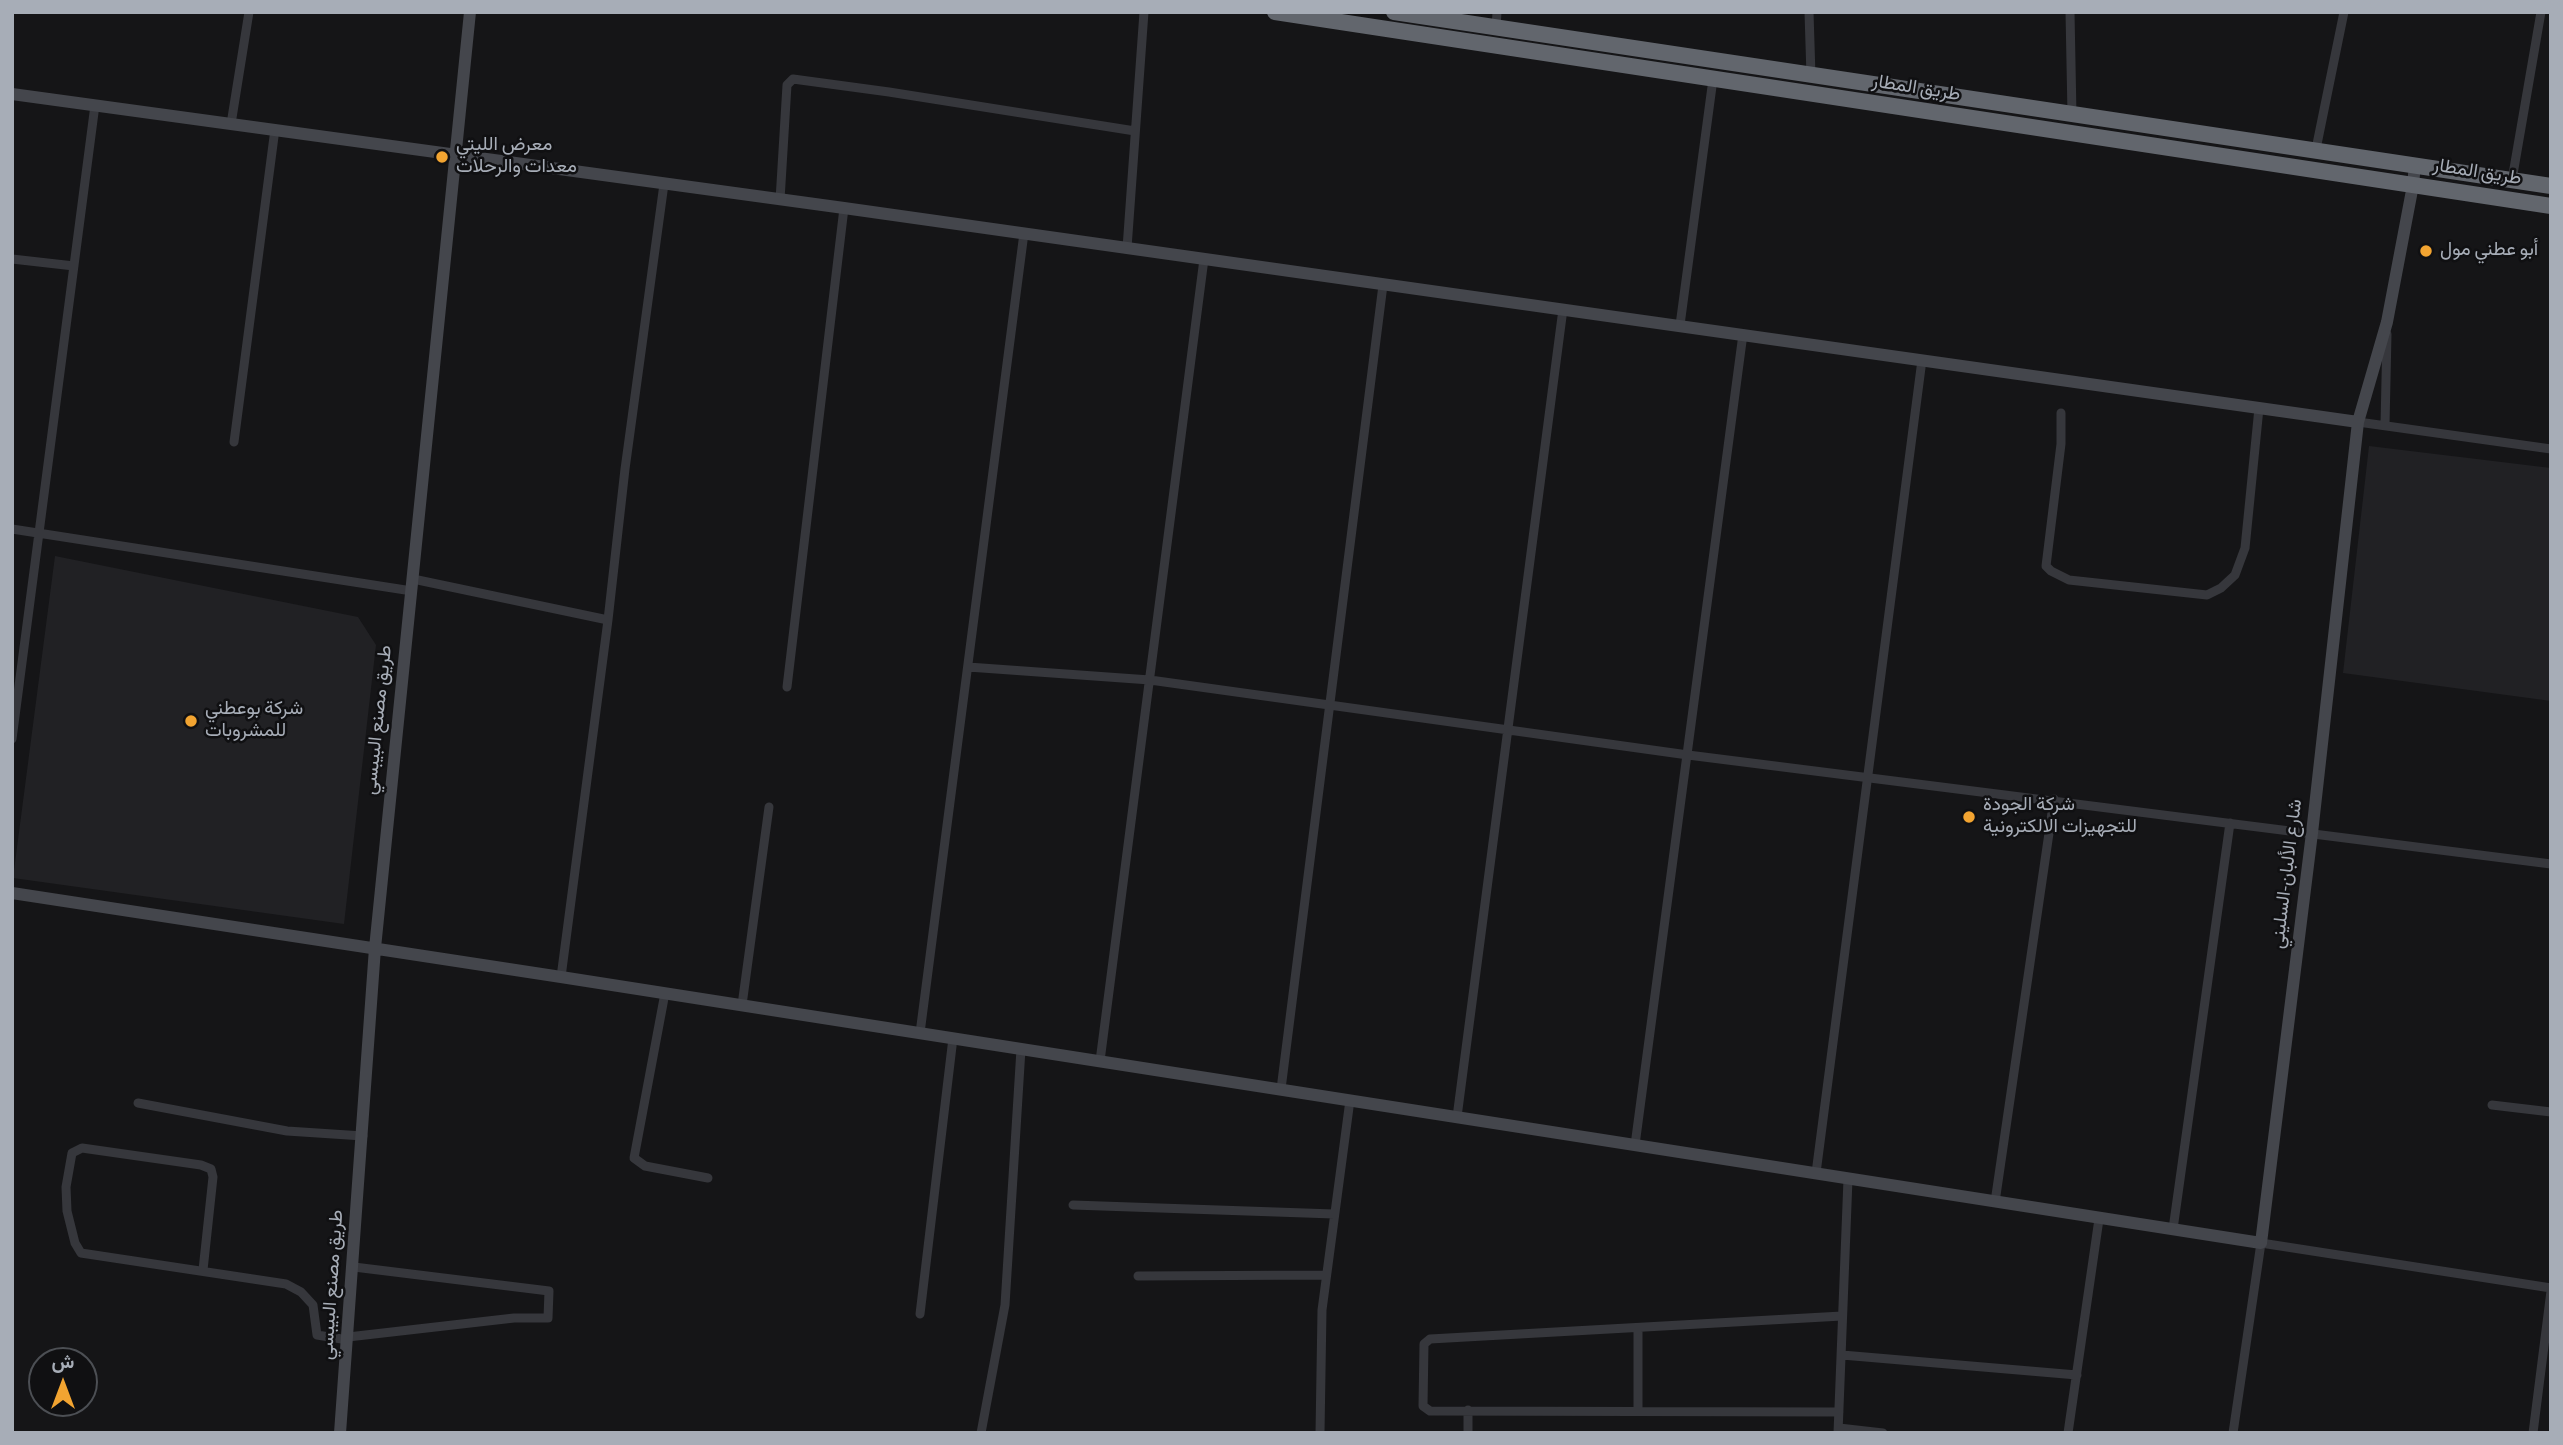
<!DOCTYPE html>
<html>
<head>
<meta charset="utf-8">
<style>
	body { margin:0 }
	#map { position:relative; width:2563px; height:1445px; overflow:hidden; background:#151517; font-family:"Source Sans 3",Vazirmatn,sans-serif }
	canvas { display:block }
	.frame { position:absolute; inset:0; border:14px solid #a7adb7; pointer-events:none }
	.north { position:absolute; left:28px; top:1347px; width:70px; height:70px; box-sizing:border-box; background:#101012; border:2px solid #4c4f54; border-radius:50%; rotate:0deg; font-size:19px; font-weight:700; line-height:28px; text-align:center; color:#a7adb7 }
	.north::after { content:''; display:block; margin:auto; width:24px; height:32px; background:#f2a431; clip-path:polygon(50% 0,100% 100%,50% 72%,0 100%) }
</style>
</head>
<body>
<div id="map">
<canvas width="2563" height="1445"></canvas>
<div class="frame"></div>
<div class="north">ش</div>
</div>
<script>
const context = document.querySelector('canvas').getContext('2d');
context.lineJoin = 'round';
function paint(path, color) { context.fillStyle = color; context.fill(path, 'evenodd'); }
const toPath = rows => new Path2D(rows.map(r => 'M' + r).join(''));
function strokePath(path, color, width, dash) { context.strokeStyle = color; context.lineWidth = width; context.lineCap = dash ? 'butt' : 'round'; context.setLineDash(dash || []); context.stroke(path); }
function write(font, color, halo, rows, align = 'center') {
  context.font = font + ' "Source Sans 3",Vazirmatn,sans-serif'; context.lineWidth = 5; context.setLineDash([]); context.textBaseline = 'middle'; context.strokeStyle = halo; context.fillStyle = color; for (const [text, x, y, turn = 0] of rows) {
    context.save(); context.translate(x, y); context.rotate((+turn || 0) * Math.PI / 180); context.textAlign = isNaN(turn) ? turn : align; if (halo) context.strokeText(text, 0, 0); context.fillText(text, 0, 0); context.restore();
  }
}
paint(toPath([
	[2369,446,2551,468,2551,701,2343,673],
	[55,556,358,617,376,645,344,924,13,878]
]), '#212124');
strokePath(toPath([
	[1809,12,1811,76],
	[2070,12,2072,115],
	[1496,28,1497,12],
	[231,124,249,12],
	[2316,149,2344,12],
	[2512,180,2541,12],
	[780,200,787,85,793,79,889,92,1135,131],
	[1127,248,1144,12],
	[12,259,74,266],
	[1680,325,1713,79],
	[2061,413,2061,444,2046,566,2051,571,2069,580,2207,595,2221,588,2235,575,2245,548,2259,408],
	[2358,422,2551,449],
	[2385,425,2387,334],
	[234,442,275,129],
	[12,529,412,591],
	[413,579,608,620],
	[968,667,1150,680,1688,755,2551,864],
	[787,687,844,208],
	[12,739,95,105],
	[561,977,608,620,625,469,664,184],
	[665,993,634,1158,645,1166,708,1178],
	[742,1005,769,807],
	[920,1033,1024,233],
	[1100,1061,1204,259],
	[1281,1089,1383,285],
	[138,1103,287,1131,363,1136],
	[2492,1105,2551,1112],
	[1457,1117,1563,309],
	[1635,1145,1743,334],
	[1816,1173,1922,360],
	[1995,1202,2054,799],
	[1073,1205,1334,1214],
	[2173,1229,2230,823],
	[203,1270,213,1177,211,1169,201,1165,82,1148,72,1153,66,1187,67,1211,75,1243,81,1253,286,1284,301,1292,313,1305,317,1335,348,1340],
	[1138,1276,1325,1275],
	[920,1314,953,1038],
	[1638,1328,1638,1411],
	[348,1337,514,1318,548,1318,549,1291,354,1267],
	[1842,1355,2077,1375],
	[1839,1412,1430,1411,1423,1406,1424,1344,1430,1339,1842,1316],
	[1839,1428,1883,1433],
	[981,1433,1005,1305,1021,1049],
	[1320,1433,1322,1310,1350,1100],
	[1468,1433,1468,1410],
	[1838,1433,1848,1179],
	[2068,1433,2099,1219],
	[2233,1433,2261,1243,2551,1288],
	[2533,1433,2551,1291]
]), '#36373c', 9);
strokePath(toPath([
	[12,94,844,208,2358,422],
	[12,893,561,977,2261,1243,2312,833,2358,422,2387,322,2413,185,2415,164],
	[340,1433,375,948,470,12]
]), '#44464c', 12);
strokePath(toPath([
	[1275,12,2551,206],
	[1394,12,2551,186]
]), '#62666d', 16);
for (const [x, y, r, color] of [
	[442,157,7,"#f2a431"],
	[2426,251,7,"#f2a431"],
	[191,721,7,"#f2a431"],
	[1969,817,7,"#f2a431"]
]) { const dot = new Path2D(); dot.arc(x, y, r, 0, 2 * Math.PI); context.fillStyle = color; context.fill(dot); strokePath(dot, '#101012', 2.5); }
write('19px', '#a7adb7', '#101012', [
	["طريق المطار",1916,89,9],
	["طريق المطار",2477,173,9],
	["طريق مصنع البيبسي",379,720,-84],
	["شارع الألبان-السليني",2288,874,-83],
	["طريق مصنع البيبسي",333,1285,-86]
]);
write('19px', '#a7adb7', '#101012', [
	["معرض الليتي",456,146],
	["معدات والرحلات",456,168],
	["أبو عطني مول",2440,251],
	["شركة بوعطني",205,710],
	["للمشروبات",205,732],
	["شركة الجودة",1983,806],
	["للتجهيزات الالكترونية",1983,828]
], 'left');
</script>
</body>
</html>
